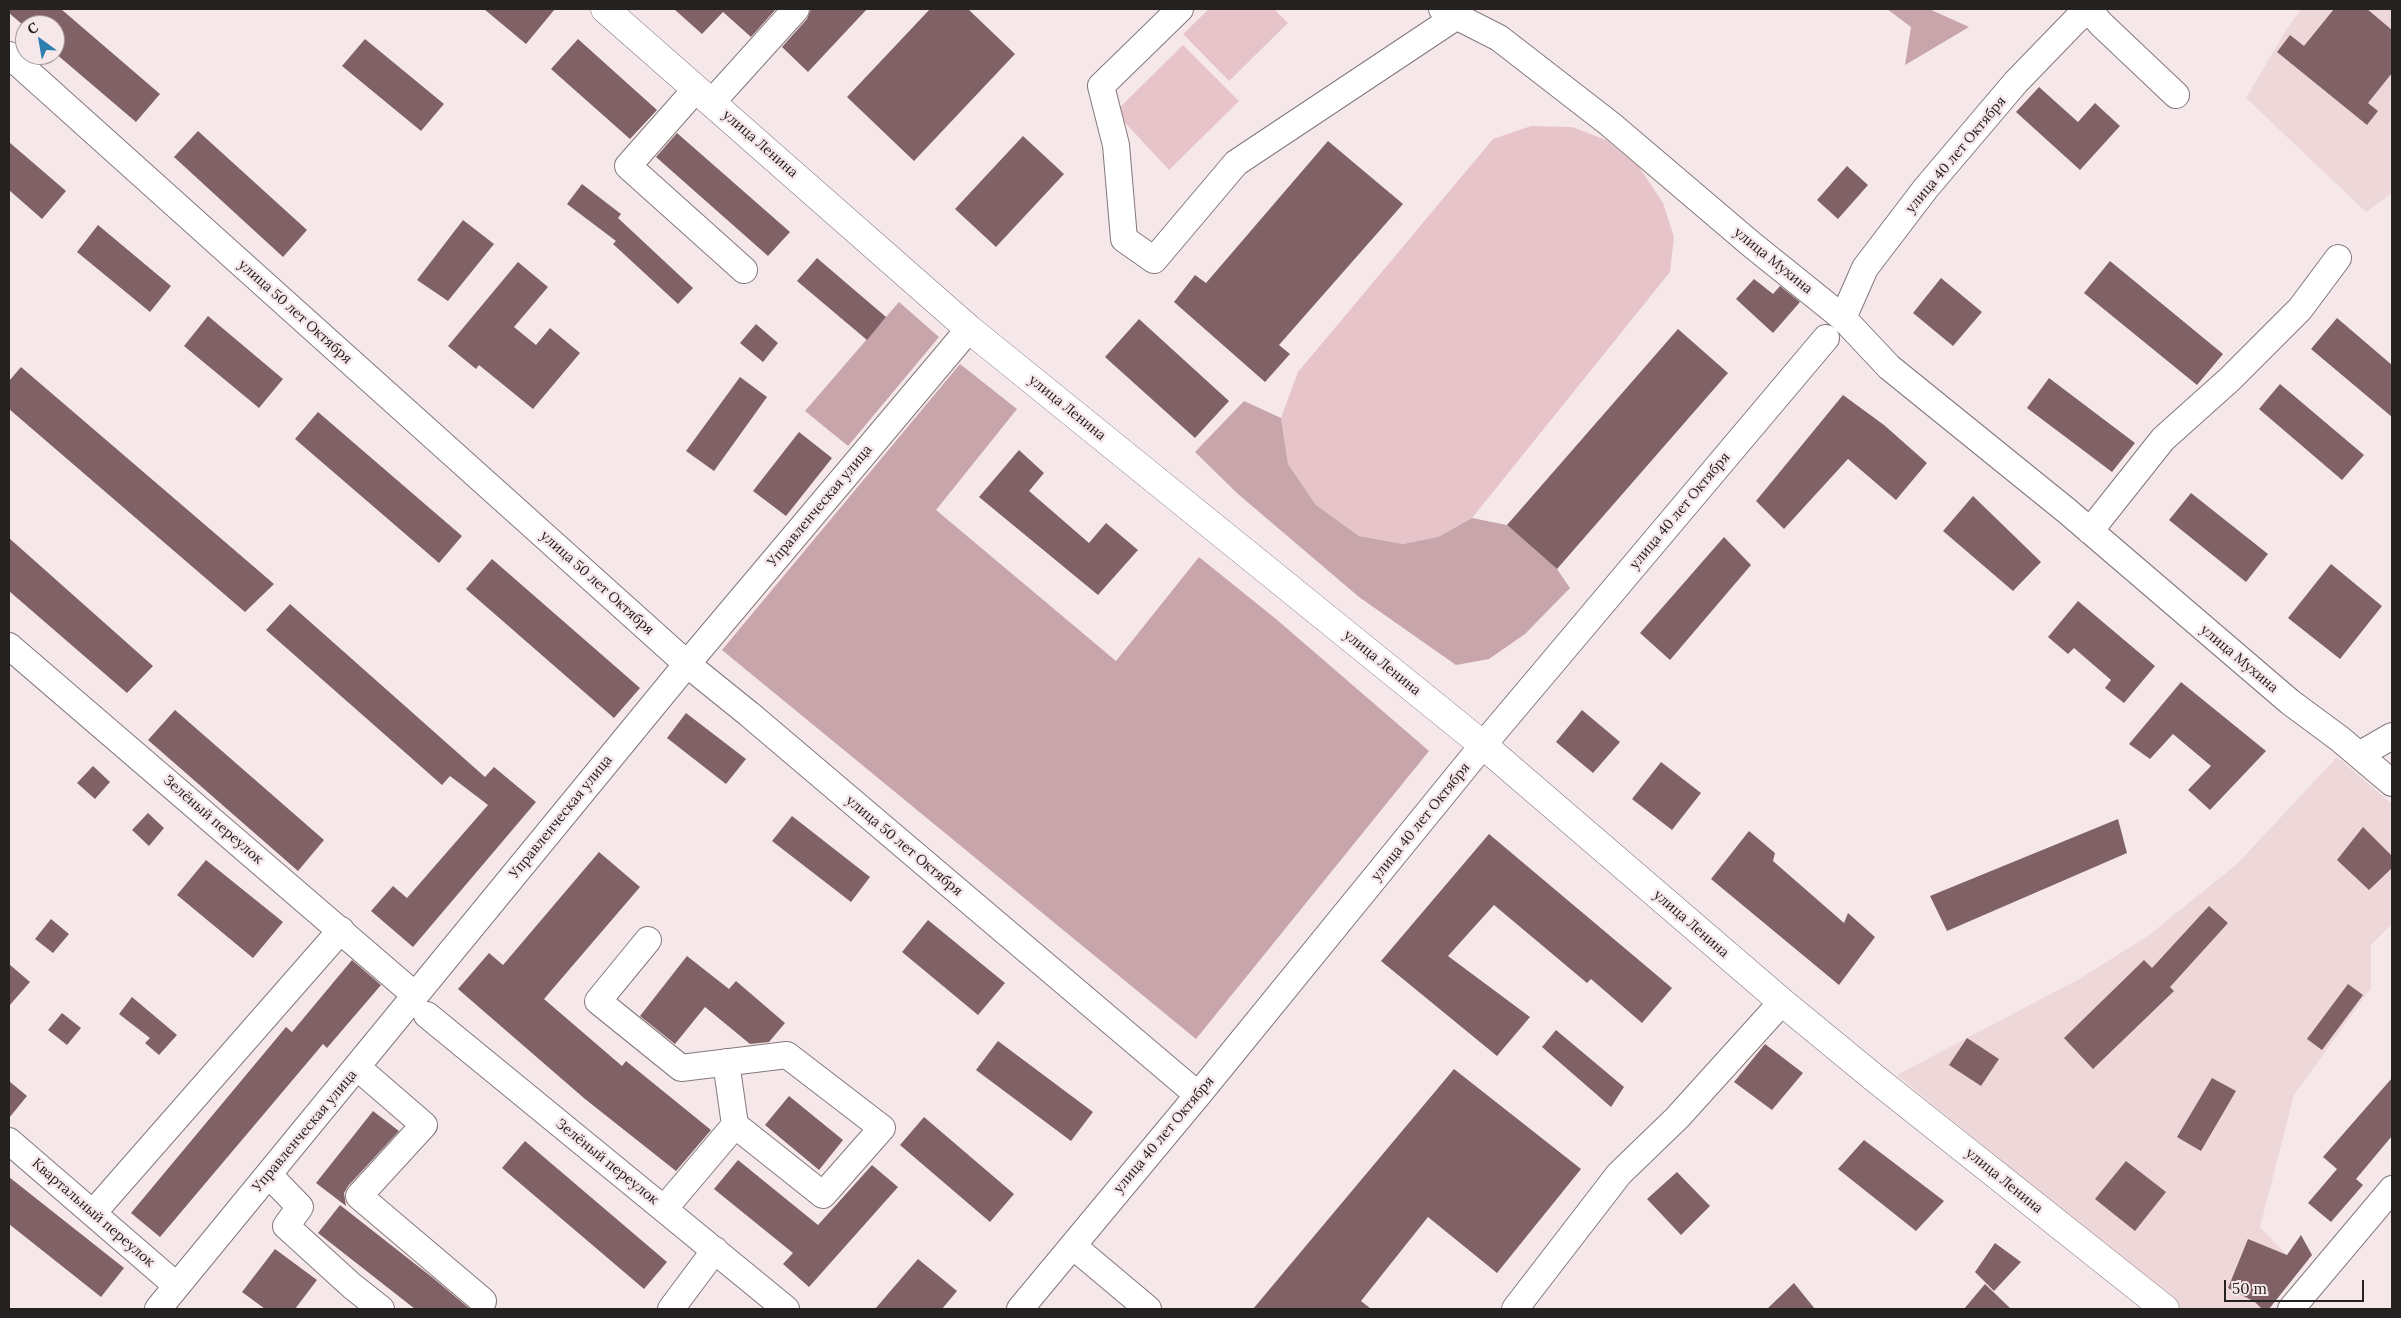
<!DOCTYPE html>
<html>
<head>
<meta charset="utf-8">
<style>
	body { margin:0 }
	#map { position:relative; width:2401px; height:1318px; overflow:hidden; background:#f6e8ea; font-family:Lora,serif }
	canvas { display:block }
	.frame { position:absolute; inset:0; border:10px solid #262121; pointer-events:none }
	.north { position:absolute; left:15px; top:15px; width:50px; height:50px; box-sizing:border-box; background:#f6e8ea; border:1px solid #a3989a; border-radius:50%; rotate:328deg; font-size:14px; font-weight:700; line-height:20px; text-align:center; color:#262121 }
	.north::after { content:''; display:block; margin:auto; width:18px; height:22px; background:#2d7fb0; clip-path:polygon(50% 0,100% 100%,50% 72%,0 100%) }
	.scale { position:absolute; left:2224px; top:1280px; width:140px; height:22px; box-sizing:border-box; border:2px solid #262121; border-top:0; padding-left:6px; font-size:15px; line-height:18px; white-space:nowrap; color:#262121; -webkit-text-stroke:4px #f6e8ea; paint-order:stroke }
</style>
</head>
<body>
<div id="map">
<canvas width="2401" height="1318"></canvas>
<div class="frame"></div>
<div class="north">С</div>
<div class="scale">50 m</div>
</div>
<script>
const context = document.querySelector('canvas').getContext('2d');
context.lineJoin = 'round';
function paint(path, color) { context.fillStyle = color; context.fill(path, 'evenodd'); }
const toPath = rows => new Path2D(rows.map(r => 'M' + r).join(''));
function strokePath(path, color, width, dash) { context.strokeStyle = color; context.lineWidth = width; context.lineCap = dash ? 'butt' : 'round'; context.setLineDash(dash || []); context.stroke(path); }
function write(font, color, halo, rows, align = 'center') {
  context.font = font + ' Lora,serif'; context.lineWidth = 5; context.setLineDash([]); context.textBaseline = 'middle'; context.strokeStyle = halo; context.fillStyle = color; for (const [text, x, y, turn = 0] of rows) {
    context.save(); context.translate(x, y); context.rotate((+turn || 0) * Math.PI / 180); context.textAlign = isNaN(turn) ? turn : align; if (halo) context.strokeText(text, 0, 0); context.fillText(text, 0, 0); context.restore();
  }
}
paint(toPath([
	[2301,9,2392,9,2392,193,2366,212,2246,98,2286,30],
	[2337,757,2392,804,2392,924,2371,945,2371,988,2294,1095,2260,1227,2300,1269,2269,1309,2182,1309,1897,1075,2081,978,2149,935,2237,864]
]), '#edd7d9');
paint(toPath([
	[1209,9,1274,9,1288,23,1229,81,1183,34],
	[1183,45,1239,101,1169,170,1115,112],
	[1531,126,1572,127,1606,140,1639,167,1663,203,1674,237,1670,272,1472,518,1438,537,1403,544,1359,536,1316,505,1288,464,1281,418,1298,372,1493,139]
]), '#e7c4c9');
paint(toPath([
	[1887,9,1929,9,1969,27,1905,65,1911,27],
	[899,302,939,337,848,446,805,411],
	[960,364,1017,409,936,510,1116,661,1199,557,1276,619,1429,751,1196,1039,722,650],
	[1244,401,1281,418,1288,464,1316,505,1359,536,1403,544,1438,537,1472,518,1507,525,1557,569,1570,588,1525,634,1489,659,1456,665,1359,597,1238,494,1195,452]
]), '#c7a5aa');
paint(toPath([
	[9,9,61,9,160,94,136,122,55,53,55,25,23,25,9,13],
	[484,9,555,9,526,44],
	[674,9,776,9,751,37,723,12,702,34],
	[811,9,867,9,808,72,782,47,807,19],
	[930,9,968,9,1015,54,914,161,847,97],
	[2334,9,2367,9,2392,30,2392,73,2368,103,2378,111,2367,125,2277,52,2290,35,2304,46],
	[365,39,444,104,421,131,342,66],
	[578,39,657,110,630,139,551,69],
	[2039,87,2078,122,2095,103,2120,126,2080,170,2016,112],
	[198,131,307,230,283,257,174,157],
	[677,133,790,232,768,256,656,157],
	[1023,136,1064,174,996,247,955,209],
	[1328,141,1403,204,1279,345,1290,354,1265,382,1174,302,1195,275,1206,283],
	[9,142,66,191,42,219,9,190],
	[1847,166,1868,185,1838,219,1817,200],
	[582,184,621,214,618,218,693,288,678,304,613,244,616,241,567,204],
	[463,220,494,244,448,301,417,280],
	[98,225,171,286,150,312,77,252],
	[817,258,886,317,867,340,797,281],
	[2110,261,2223,354,2197,385,2084,293],
	[518,262,548,287,514,327,536,345,550,328,580,353,533,409,479,365,476,369,448,346],
	[1941,278,1982,312,1953,346,1913,313],
	[1754,279,1773,294,1780,286,1800,302,1773,333,1736,299],
	[208,316,283,379,259,408,184,346],
	[2337,318,2392,365,2392,417,2311,349],
	[1139,319,1229,401,1195,438,1105,357],
	[756,324,778,343,763,362,740,343],
	[1678,329,1728,373,1557,569,1507,525],
	[21,367,274,584,245,612,9,409,9,381],
	[740,377,767,397,714,471,686,451],
	[2049,378,2135,443,2112,472,2027,408],
	[2280,384,2364,455,2342,480,2259,409],
	[1843,395,1884,425,1927,463,1896,500,1848,459,1784,529,1756,501],
	[318,412,462,536,439,563,295,439],
	[799,432,832,458,786,516,753,491],
	[1019,450,1044,473,1029,491,1089,543,1106,523,1138,550,1098,595,979,497],
	[2191,493,2268,554,2246,582,2169,520],
	[1973,496,2041,562,2013,591,1943,531],
	[1724,537,1751,565,1670,660,1640,633],
	[9,538,153,666,127,693,9,591],
	[492,559,640,688,614,718,466,589],
	[2331,564,2382,606,2340,659,2288,618],
	[2078,601,2155,666,2124,703,2105,688,2111,680,2074,648,2068,654,2048,637],
	[290,604,485,777,494,767,536,802,413,947,371,911,393,886,407,898,488,805,450,776,442,785,266,630],
	[2181,682,2266,751,2210,810,2188,790,2211,766,2173,734,2150,759,2129,744],
	[175,710,324,840,298,871,148,740],
	[1582,710,1620,742,1593,773,1556,742],
	[686,713,746,759,726,784,667,738],
	[1661,762,1701,793,1672,830,1632,799],
	[93,766,110,782,95,799,77,783],
	[148,813,164,828,149,846,132,830],
	[792,816,870,877,851,902,772,841],
	[2118,819,2127,853,1947,931,1930,896],
	[2363,827,2392,856,2392,868,2369,890,2337,860],
	[1749,831,1775,853,1773,861,1844,923,1848,913,1875,937,1839,985,1711,879],
	[1489,834,1672,988,1642,1023,1591,979,1587,983,1494,905,1448,956,1530,1017,1497,1056,1381,961],
	[599,852,640,887,544,999,622,1066,626,1061,711,1130,676,1171,585,1099,458,989,489,953,503,965],
	[206,860,283,922,253,958,177,895],
	[2209,906,2228,923,2170,987,2174,991,2093,1069,2064,1038,2144,960,2152,968],
	[51,919,69,934,53,953,35,939],
	[928,920,1005,983,978,1015,902,952],
	[687,956,729,989,736,981,785,1023,769,1042,750,1044,705,1007,675,1044,640,1016],
	[352,960,381,985,327,1048,323,1044,160,1237,131,1213,286,1027,292,1032],
	[9,964,30,982,9,1006],
	[2348,984,2363,995,2322,1050,2307,1039],
	[132,997,177,1035,159,1055,145,1043,150,1038,119,1014],
	[62,1013,81,1028,67,1045,48,1030],
	[1556,1030,1624,1087,1611,1107,1542,1047],
	[1967,1038,1999,1059,1981,1086,1949,1065],
	[998,1041,1093,1112,1071,1141,976,1070],
	[1765,1044,1803,1073,1772,1110,1734,1082],
	[1454,1069,1581,1169,1497,1273,1428,1217,1361,1301,1371,1309,1253,1309],
	[2212,1078,2236,1091,2201,1151,2177,1137],
	[2392,1078,2392,1136,2356,1179,2363,1185,2331,1222,2308,1203,2337,1169,2323,1157],
	[9,1081,27,1096,9,1118],
	[789,1096,843,1140,819,1170,765,1125],
	[373,1111,399,1131,348,1186,344,1193,346,1206,316,1183],
	[924,1117,1014,1194,990,1222,900,1145],
	[1864,1140,1944,1201,1916,1231,1838,1169],
	[525,1141,667,1262,644,1289,502,1168],
	[738,1160,818,1225,872,1165,898,1187,809,1287,783,1264,793,1253,714,1189],
	[2126,1161,2166,1192,2135,1231,2095,1199],
	[1677,1172,1710,1206,1681,1235,1647,1199],
	[9,1177,124,1268,101,1297,9,1224],
	[340,1205,433,1278,470,1309,415,1309,318,1233],
	[2301,1235,2312,1255,2269,1309,2262,1309,2255,1302,2228,1288,2248,1239,2287,1255],
	[1995,1243,2021,1262,1994,1291,1975,1272],
	[275,1249,317,1280,295,1309,265,1309,242,1292],
	[918,1259,957,1291,942,1309,875,1309],
	[1794,1283,1815,1309,1767,1309],
	[1985,1284,2011,1309,1964,1309]
]), '#806266');
const minor = toPath([
	[1180,9,1101,86,1116,145,1124,239,1154,260,1236,163,1457,16],
	[1442,9,1499,38,1610,124,1751,244,1843,318,1889,367,2067,511,2290,702,2340,739,2392,783],
	[2088,9,2101,24,2176,95],
	[9,55,687,664,749,714,1198,1095],
	[696,89,628,166,744,270],
	[712,102,796,9],
	[1843,318,1865,268,1926,188,2016,82,2076,20,2090,9],
	[2090,531,2163,439,2230,379,2300,309,2338,258],
	[9,646,415,995],
	[2359,755,2392,736],
	[648,940,598,1001,681,1068,787,1055,882,1128,823,1195,735,1125,664,1209],
	[427,1015,786,1309],
	[726,1062,735,1125],
	[358,1068,424,1125,359,1196,483,1301],
	[9,1141,177,1286],
	[269,1175,300,1207,286,1226,352,1286,381,1309],
	[93,1213,341,930],
	[1073,1246,1148,1309],
	[158,1309,687,664,969,329],
	[671,1309,715,1250],
	[1020,1309,1198,1095,1483,745,1826,338],
	[1515,1309,1619,1174,1677,1118,1782,1002],
	[2291,1309,2392,1189]
]);
const major = toPath([
	[605,9,969,329,1483,745,1782,1002,1872,1076,2165,1309]
]);
strokePath(minor, '#847879', 28);
strokePath(major, '#847879', 29);
strokePath(minor, '#fff', 26);
strokePath(major, '#fff', 28);
write('14px', '#262121', '#f6e8ea', [
	["улица Ленина",760,144,41],
	["улица 40 лет Октября",1956,155,-50],
	["улица Мухина",1773,261,39],
	["улица 50 лет Октября",295,312,42],
	["улица Ленина",1067,408,39],
	["Управленческая улица",820,506,-50],
	["улица 40 лет Октября",1680,511,-50],
	["улица 50 лет Октября",597,583,42],
	["улица Мухина",2239,659,40],
	["улица Ленина",1382,663,39],
	["Управленческая улица",561,817,-51],
	["Зелёный переулок",213,820,41],
	["улица 40 лет Октября",1421,822,-51],
	["улица 50 лет Октября",904,846,40],
	["улица Ленина",1691,924,41],
	["Управленческая улица",305,1131,-50],
	["улица 40 лет Октября",1164,1135,-50],
	["Зелёный переулок",607,1162,39],
	["улица Ленина",2004,1181,39],
	["Квартальный переулок",93,1213,41]
]);
</script>
</body>
</html>
